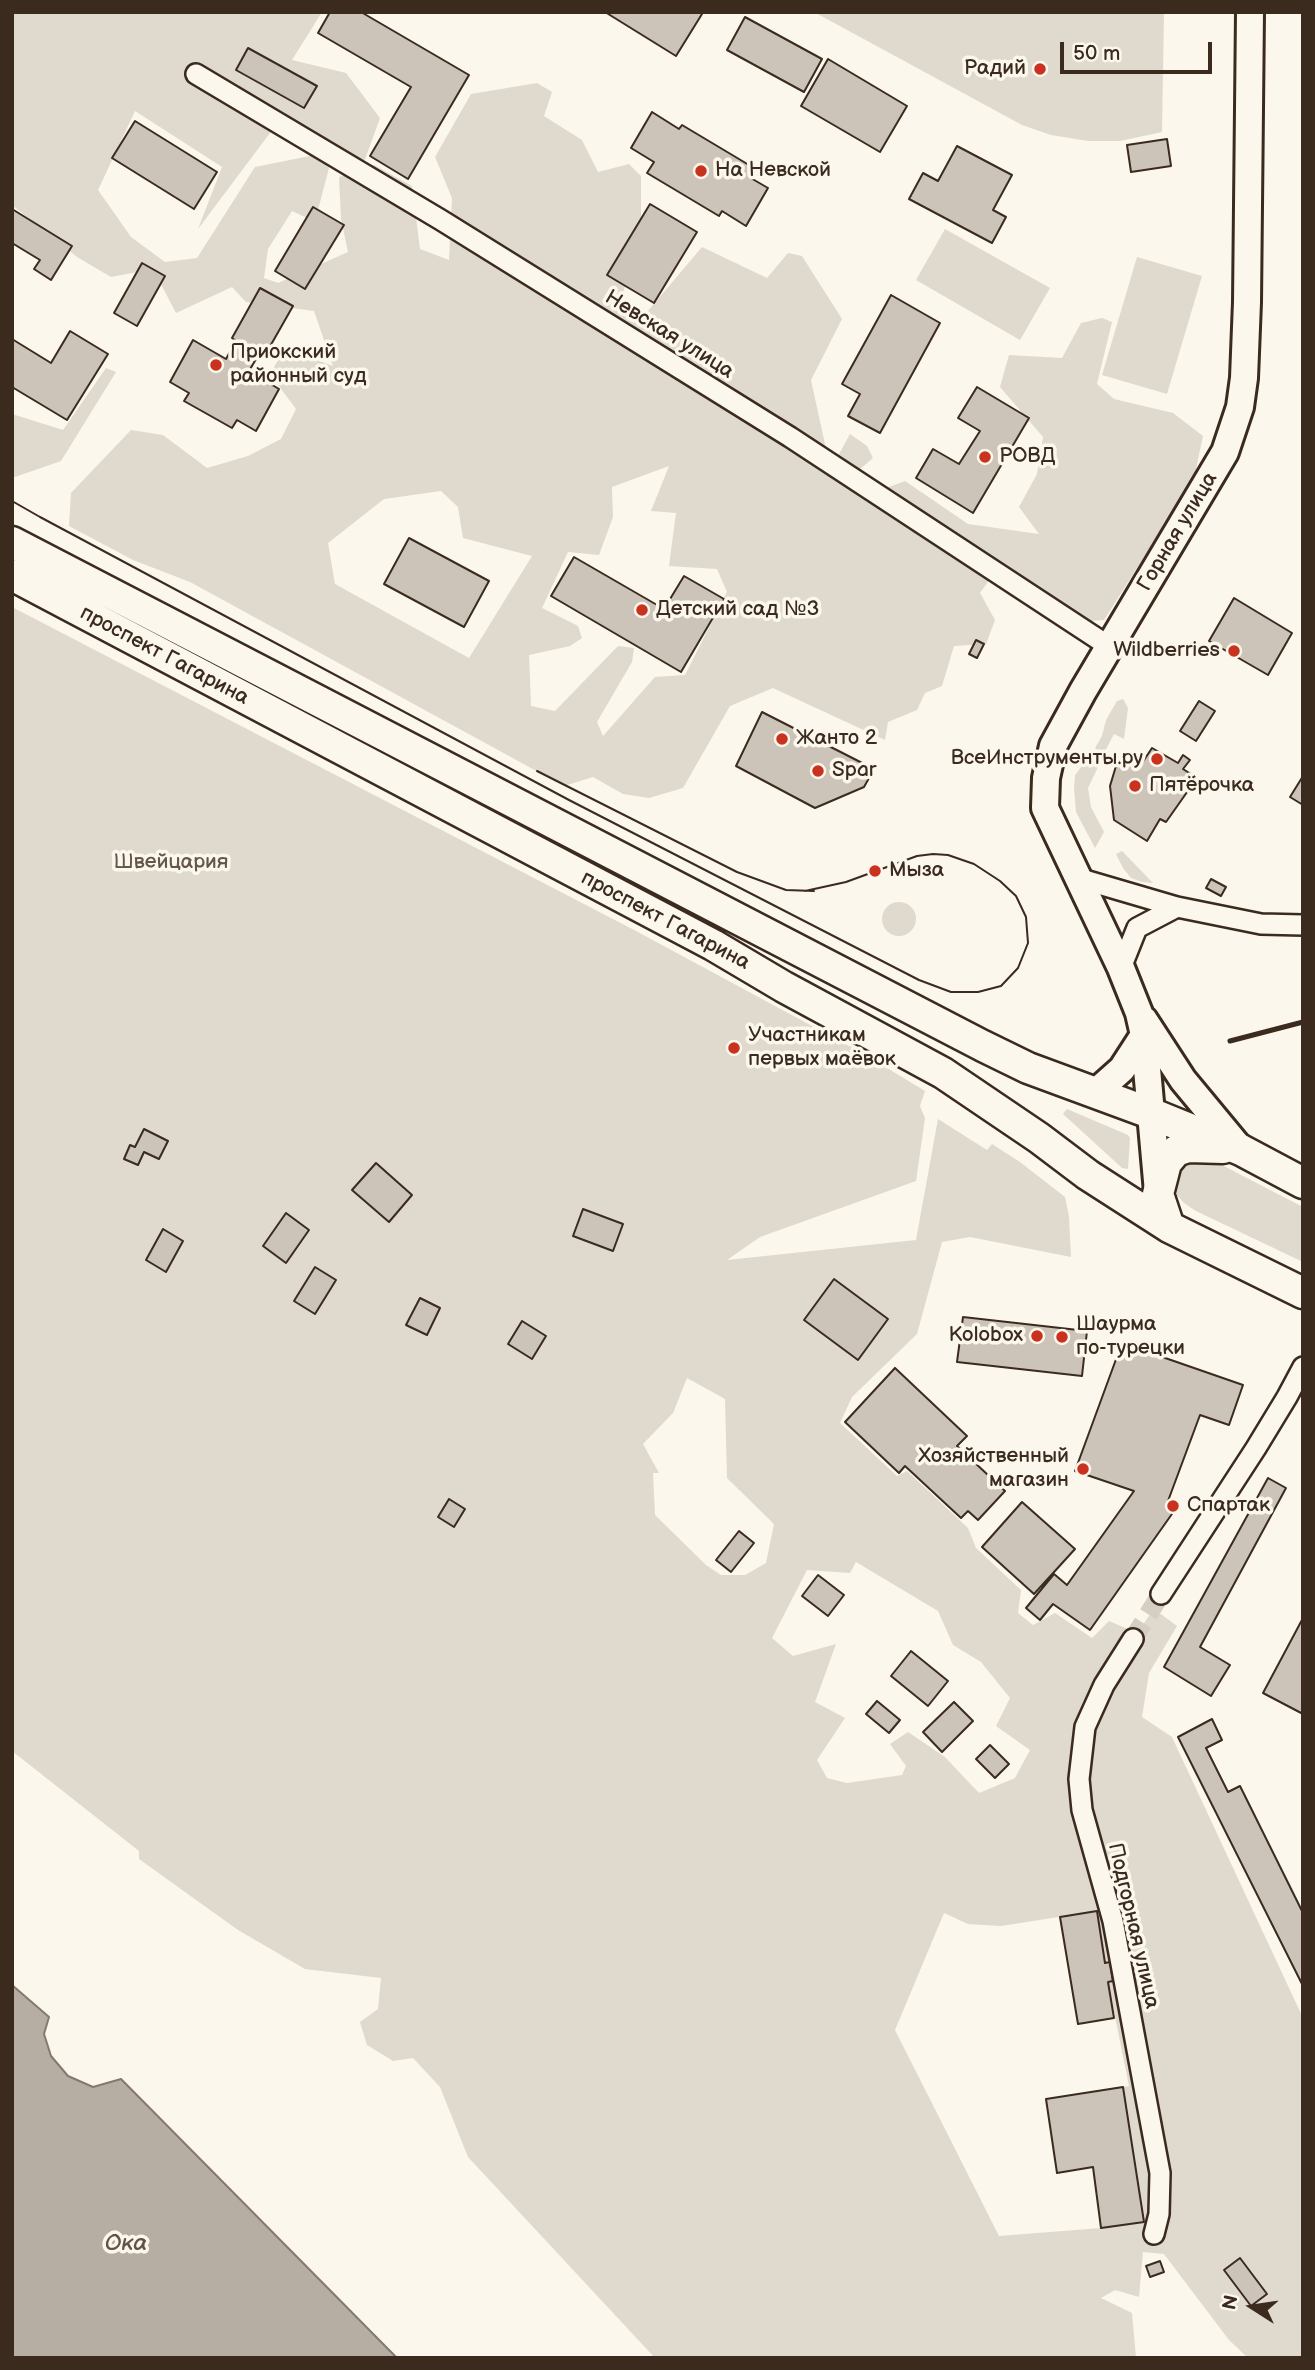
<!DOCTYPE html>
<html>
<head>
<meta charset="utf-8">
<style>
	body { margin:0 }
	#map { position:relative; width:1315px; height:2370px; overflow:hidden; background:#fbf7ec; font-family:"Balsamiq Sans",sans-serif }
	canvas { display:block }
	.frame { position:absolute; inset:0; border:14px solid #3b2a1e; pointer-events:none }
	.north { position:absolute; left:1217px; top:2272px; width:70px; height:70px; -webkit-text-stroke:5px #fbf7ec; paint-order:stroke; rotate:282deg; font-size:19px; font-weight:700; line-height:28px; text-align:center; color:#3b2a1e }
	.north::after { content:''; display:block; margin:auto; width:24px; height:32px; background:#3b2a1e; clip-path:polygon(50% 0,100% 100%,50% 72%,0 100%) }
	.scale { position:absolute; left:1060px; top:42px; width:152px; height:32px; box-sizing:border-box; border:4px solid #3b2a1e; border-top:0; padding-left:9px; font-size:21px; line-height:24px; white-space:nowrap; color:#3b2a1e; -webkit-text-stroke:5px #fbf7ec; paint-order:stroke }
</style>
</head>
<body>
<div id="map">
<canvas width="1315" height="2370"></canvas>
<div class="frame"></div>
<div class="north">N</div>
<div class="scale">50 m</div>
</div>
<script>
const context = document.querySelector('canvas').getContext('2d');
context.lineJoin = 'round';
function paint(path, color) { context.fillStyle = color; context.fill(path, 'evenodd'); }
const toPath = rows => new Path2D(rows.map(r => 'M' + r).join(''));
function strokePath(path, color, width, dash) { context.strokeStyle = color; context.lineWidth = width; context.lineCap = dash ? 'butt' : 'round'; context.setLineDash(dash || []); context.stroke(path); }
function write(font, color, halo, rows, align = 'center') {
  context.font = font + ' "Balsamiq Sans",sans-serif'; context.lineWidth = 7; context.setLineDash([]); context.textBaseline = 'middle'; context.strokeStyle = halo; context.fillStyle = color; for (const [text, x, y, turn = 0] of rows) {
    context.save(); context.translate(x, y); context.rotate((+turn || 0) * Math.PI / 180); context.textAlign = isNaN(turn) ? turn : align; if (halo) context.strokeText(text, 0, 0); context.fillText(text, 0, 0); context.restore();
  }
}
paint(toPath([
	[12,12,322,12,292,60,346,73,380,118,364,162,282,117,198,229,222,167,135,111,98,190,131,237,165,262,197,258,255,167,315,155,329,168,318,210,307,218,292,211,268,249,264,278,278,283,348,252,341,219,339,177,374,165,412,186,420,249,449,260,452,198,435,157,471,94,537,83,552,92,544,116,582,140,598,172,629,164,641,176,641,226,621,301,647,312,702,247,767,278,788,253,802,256,842,319,811,380,826,449,838,456,850,434,867,446,873,458,860,469,870,494,905,481,968,524,1039,534,1019,507,1037,474,1043,437,1000,387,1009,355,1062,358,1081,323,1102,318,1112,322,1097,384,1114,399,1173,413,1203,436,1194,478,1104,620,1090,621,1001,563,980,593,995,620,986,644,954,646,942,686,925,693,917,710,888,722,885,740,773,688,730,706,683,788,649,798,623,794,593,777,564,786,190,582,133,560,69,526,71,493,131,430,163,435,207,468,248,456,281,439,296,409,270,374,285,348,333,366,314,311,246,302,232,287,176,313,153,269,111,277,77,257,12,205],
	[669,466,651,511,676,513,669,566,717,569,727,592,685,675,655,677,603,736,597,722,632,662,634,648,618,646,555,711,531,706,529,655,570,646,582,638,578,626,542,608,568,552,599,555,613,517,612,487],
	[441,491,458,507,463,538,532,556,469,658,335,584,328,543,384,499],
	[814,12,1164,12,1162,132,1120,141,1088,141,1051,135,1022,125],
	[945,229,1050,288,1020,340,916,280],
	[1137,257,1202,276,1167,394,1102,375],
	[106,368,116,372,61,461,12,478,12,414,63,430],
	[12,607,636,931,864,1054,925,1091,920,1106,925,1118,916,1181,760,1237,727,1260,916,1240,938,1119,987,1150,992,1144,1020,1162,1065,1197,1069,1216,1071,1257,970,1237,942,1242,917,1334,852,1397,840,1423,897,1476,907,1471,968,1528,976,1548,1021,1590,1018,1613,1033,1625,1055,1613,1092,1638,1109,1621,1137,1633,1154,1609,1177,1626,1149,1673,1142,1717,1172,1737,1303,2018,1303,2358,1248,2358,1229,2340,1164,2254,1143,2252,1139,2297,1115,2290,1101,2298,1132,2313,1136,2358,655,2358,468,2157,440,2087,413,2058,393,2061,367,2045,360,2022,378,2009,381,1978,305,1969,238,1930,139,1859,139,1851,12,1751],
	[835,1280,888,1319,858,1359],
	[687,1378,725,1399,727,1478,774,1524,766,1563,745,1575,721,1575,706,1565,655,1515,653,1473,659,1473,643,1444,673,1413],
	[856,1562,938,1611,953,1645,981,1662,1010,1698,996,1726,1030,1750,1015,1778,979,1793,945,1757,908,1732,890,1744,906,1766,902,1775,847,1783,827,1778,817,1760,845,1718,815,1702,836,1644,793,1656,772,1638,807,1570,850,1573],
	[1097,1911,1105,1963,1110,1963,1108,1982,1129,2086,1123,2087,1143,2222,1101,2228,999,2236,895,2030,944,1913,968,1924,1001,1926],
	[1123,699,1128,708,1124,739,1114,734,1103,755,1095,748,1102,736,1106,720,1117,701],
	[1088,758,1098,767,1088,788,1091,807,1104,832,1095,848,1076,812,1074,789,1075,775],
	[1122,851,1153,883,1142,882,1131,878,1123,868,1116,854],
	'882 919a17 17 0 1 1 34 0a17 17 0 1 1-34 0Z',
	[1067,1109,1128,1135,1130,1138,1128,1169,1122,1168,1063,1114],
	[1199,1160,1218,1163,1303,1207,1303,1262,1196,1211,1184,1203,1177,1195,1174,1184,1176,1176,1181,1167]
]), '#dfd9ce');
const water = toPath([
	[12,1985,49,2017,44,2034,51,2056,68,2076,93,2087,121,2079,397,2358,12,2358,12,1985]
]);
paint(water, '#b6aea2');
strokePath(water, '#85796d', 2);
const building = toPath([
	[330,12,361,12,469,75,408,179,370,156,411,87,318,33,330,12],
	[605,12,699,12,702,14,676,56,605,12],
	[745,17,822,59,804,92,727,50,745,17],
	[248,48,317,86,304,108,236,70,248,48],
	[828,59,907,106,880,152,801,106,828,59],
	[652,112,679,129,682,125,754,168,749,177,768,188,746,226,722,211,719,216,647,173,654,162,631,148,652,112],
	[135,121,217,172,194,209,112,158,135,121],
	[1167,139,1171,166,1131,172,1127,145,1167,139],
	[957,146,1012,175,993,210,1006,217,992,243,909,199,923,173,938,181,957,146],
	[650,204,697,232,654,303,607,275,650,204],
	[313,207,344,225,305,289,275,271,313,207],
	[12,209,72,246,51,280,34,269,40,260,12,243,12,209],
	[142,263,165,276,137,326,114,313,142,263],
	[260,288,293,306,264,357,259,354,249,371,279,389,256,431,237,420,232,428,184,401,189,393,170,382,193,340,226,359,236,341,232,338,260,288],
	[891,295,940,323,880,433,848,416,860,394,842,384,891,295],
	[70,331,108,354,67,420,12,387,12,339,51,363,70,331],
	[977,387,1029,418,973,513,916,478,933,449,959,464,980,431,958,418,977,387],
	[409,538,489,581,464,627,384,584,409,538],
	[574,557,664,609,684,576,724,599,681,672,551,596,574,557],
	[1234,598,1292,633,1268,675,1209,641,1234,598],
	[976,640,984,644,977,658,969,654,976,640],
	[1199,701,1215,711,1196,741,1180,731,1199,701],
	[762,712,874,769,864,787,815,808,736,766,762,712],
	[1152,748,1178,763,1183,755,1190,760,1183,769,1197,778,1166,822,1160,819,1147,841,1114,820,1110,786,1116,766,1126,752,1142,763,1152,748],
	[1303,776,1303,805,1290,797,1303,776],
	[1211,879,1226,887,1221,896,1206,888,1211,879],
	[144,1129,168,1141,159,1159,144,1152,138,1165,124,1159,130,1145,135,1147,144,1129],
	[376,1163,412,1195,389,1222,352,1190,376,1163],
	[583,1209,623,1224,613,1251,573,1236,583,1209],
	[286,1213,309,1230,286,1263,263,1246,286,1213],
	[163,1229,183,1241,166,1272,146,1260,163,1229],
	[315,1267,336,1280,315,1314,294,1301,315,1267],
	[834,1279,888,1319,858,1360,804,1320,834,1279],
	[420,1298,440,1308,427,1335,406,1325,420,1298],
	[963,1317,1087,1331,1082,1376,957,1362,963,1317],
	[522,1321,546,1336,532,1359,508,1344,522,1321],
	[1122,1343,1243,1385,1229,1425,1200,1415,1168,1501,1179,1504,1090,1630,1053,1604,1040,1620,1026,1608,1054,1574,1067,1585,1134,1491,1075,1471,1122,1343],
	[895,1368,967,1436,957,1446,1005,1491,978,1520,968,1511,961,1518,905,1466,899,1473,845,1422,895,1368],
	[1268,1478,1286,1488,1200,1647,1230,1665,1211,1696,1164,1667,1268,1478],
	[449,1499,465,1509,454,1527,438,1517,449,1499],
	[1022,1502,1075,1549,1034,1594,982,1547,1022,1502],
	[739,1531,754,1543,731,1572,716,1560,739,1531],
	[818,1575,844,1595,828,1616,802,1596,818,1575],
	[1303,1618,1303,1714,1263,1693,1303,1618],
	[911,1651,948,1681,928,1706,891,1676,911,1651],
	[877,1701,900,1720,889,1733,866,1714,877,1701],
	[954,1702,973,1721,942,1752,923,1732,954,1702],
	[1212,1719,1222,1740,1206,1748,1228,1792,1240,1786,1303,1913,1303,1986,1178,1737,1212,1719],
	[990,1745,1009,1764,995,1778,976,1759,990,1745],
	[1097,1911,1105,1963,1110,1962,1113,1981,1108,1982,1114,2018,1078,2024,1060,1917,1097,1911],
	[1123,2087,1144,2222,1101,2228,1093,2167,1057,2173,1046,2099,1123,2087],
	[1240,2258,1267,2294,1251,2306,1224,2270,1240,2258],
	[1160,2261,1164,2272,1150,2277,1146,2266,1160,2261]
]);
paint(building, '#ccc4b9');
strokePath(building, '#3b2a1e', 2);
strokePath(toPath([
	[1133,1639,1161,1594]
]), '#d5cec3', 19, [19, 10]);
const minor = toPath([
	[196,74,441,220,790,437,1110,647],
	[1078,878,1177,907,1261,924,1303,925],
	[1121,968,1137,928,1177,907],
	[1161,1594,1256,1448,1287,1397,1303,1367],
	[1133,1639,1104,1685,1085,1727,1079,1779,1082,1810,1113,1921,1160,2173,1159,2214,1154,2234]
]);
const secondary = toPath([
	[1144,1020,1183,1080,1241,1150],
	[1095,1093,1122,1069,1144,1035],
	[1158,1192,1144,1035,1139,1013,1121,968,1045,808,1046,778,1053,746,1083,691,1225,452,1240,407,1244,378,1247,302,1250,12]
]);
const primary = toPath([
	[12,542,983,1046,1028,1068,1150,1113,1241,1150,1303,1183],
	[12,575,713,945,784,987,943,1073,1039,1138,1088,1175,1169,1227,1303,1293],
	[1169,1227,1158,1194,1166,1163,1176,1151,1188,1147,1223,1148]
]);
strokePath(minor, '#3b2a1e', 24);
strokePath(secondary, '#3b2a1e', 32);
strokePath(primary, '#3b2a1e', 35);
strokePath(minor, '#fbf7ec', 19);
strokePath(secondary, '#fbf7ec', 26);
strokePath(primary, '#fbf7ec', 30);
strokePath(toPath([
	[12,501,40,517,569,800,919,980,951,992,978,992,1001,986,1018,968,1028,943,1026,917,1016,896,1000,881,974,864,948,855,933,854,917,856,846,882,805,891],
	[537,771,737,872,786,890,814,891]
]), '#3b2a1e', 2);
strokePath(toPath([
	[1230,1041,1303,1022]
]), '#3b2a1e', 5);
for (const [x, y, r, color] of [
	[1040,69,7,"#c8321e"],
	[701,171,7,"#c8321e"],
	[216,365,7,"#c8321e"],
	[985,457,7,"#c8321e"],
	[642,610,7,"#c8321e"],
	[1234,651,7,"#c8321e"],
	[782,739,7,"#c8321e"],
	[1157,759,7,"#c8321e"],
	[818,771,7,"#c8321e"],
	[1135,786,7,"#c8321e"],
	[875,871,7,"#c8321e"],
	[734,1048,7,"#c8321e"],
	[1037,1336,7,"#c8321e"],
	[1062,1337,7,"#c8321e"],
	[1083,1469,7,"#c8321e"],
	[1173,1506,7,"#c8321e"]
]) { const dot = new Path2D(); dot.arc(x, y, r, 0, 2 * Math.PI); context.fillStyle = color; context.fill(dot); strokePath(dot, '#fbf7ec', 2.5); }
write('21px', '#3b2a1e', '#fbf7ec', [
	["Радий",1026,69,"right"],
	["На Невской",715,171],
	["Приокский",230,353],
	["районный суд",230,377],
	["РОВД",999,457],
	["Детский сад №3",656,610],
	["Wildberries",1220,651,"right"],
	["Жанто 2",796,739],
	["ВсеИнструменты.ру",1143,759,"right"],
	["Spar",832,771],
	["Пятёрочка",1149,786],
	["Мыза",889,871],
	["Участникам",748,1036],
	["первых маёвок",748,1060],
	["Шаурма",1076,1325],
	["по-турецки",1076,1349],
	["Kolobox",1023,1336,"right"],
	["Хозяйственный",1069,1457,"right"],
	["магазин",1069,1481,"right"],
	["Спартак",1187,1506]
], 'left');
write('21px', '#3b2a1e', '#fbf7ec', [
	["Невская улица",669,335,32],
	["Горная улица",1178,532,-59],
	["проспект Гагарина",164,656,28],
	["проспект Гагарина",665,921,28],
	["Подгорная улица",1133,1926,77]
]);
write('21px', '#64564a', '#fbf7ec', [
	["Швейцария",171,863]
]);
write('italic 23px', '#605246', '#fbf7ec', [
	["Ока",126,2244]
]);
</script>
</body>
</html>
